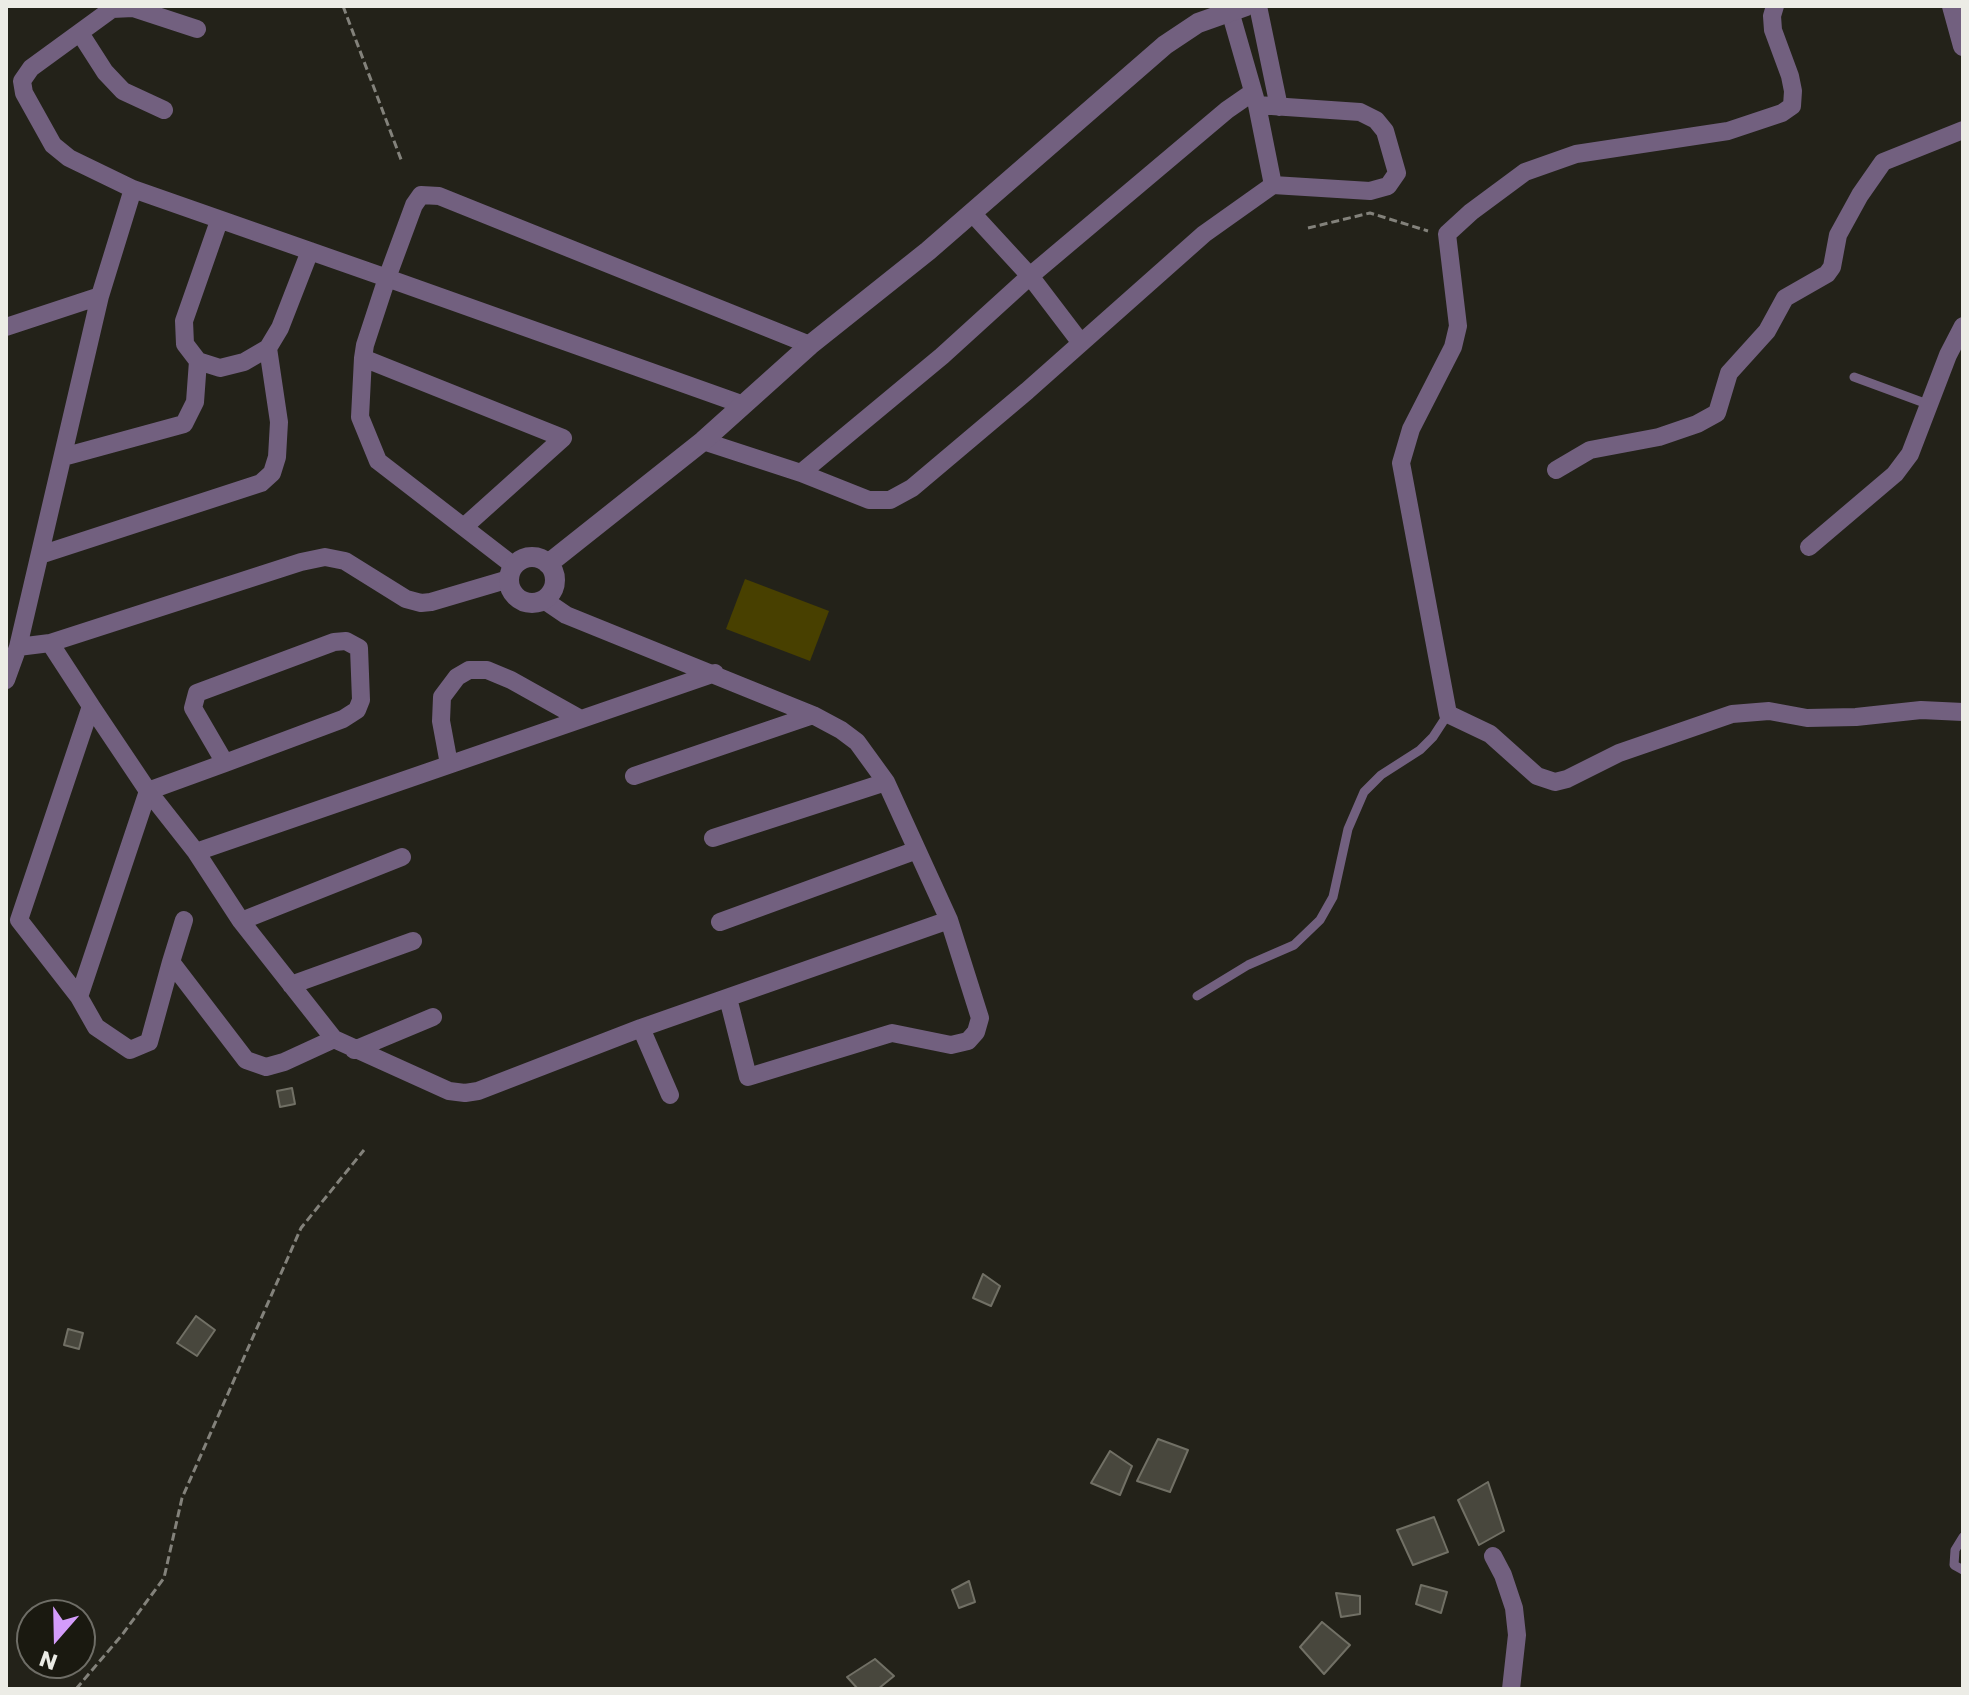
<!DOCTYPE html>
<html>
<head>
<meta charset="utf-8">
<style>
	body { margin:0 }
	#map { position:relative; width:1969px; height:1695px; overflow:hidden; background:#232219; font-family:Poppins,sans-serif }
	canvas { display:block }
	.frame { position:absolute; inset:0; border:8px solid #ecece6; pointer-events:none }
	.north { position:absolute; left:16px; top:1599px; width:80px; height:80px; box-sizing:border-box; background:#1a1910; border:2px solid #6e6d66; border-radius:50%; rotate:200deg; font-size:22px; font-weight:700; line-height:32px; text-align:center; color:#ecece6 }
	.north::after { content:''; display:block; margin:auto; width:28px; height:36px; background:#d49cfb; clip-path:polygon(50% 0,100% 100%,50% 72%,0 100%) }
</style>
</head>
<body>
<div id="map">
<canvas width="1969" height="1695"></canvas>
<div class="frame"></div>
<div class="north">N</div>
</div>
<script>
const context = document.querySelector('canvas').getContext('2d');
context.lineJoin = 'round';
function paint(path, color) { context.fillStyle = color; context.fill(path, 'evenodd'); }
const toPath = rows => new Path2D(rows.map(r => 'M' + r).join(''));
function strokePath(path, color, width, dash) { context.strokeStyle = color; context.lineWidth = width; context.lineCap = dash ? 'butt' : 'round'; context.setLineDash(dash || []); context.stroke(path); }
paint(toPath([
	[745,579,829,611,810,661,726,629]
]), '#484000');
const building = toPath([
	[292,1088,295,1104,280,1107,277,1091,292,1088],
	[983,1274,1000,1286,991,1306,973,1298,983,1274],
	[196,1316,215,1330,197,1356,177,1343,196,1316],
	[68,1329,83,1333,79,1349,64,1345,68,1329],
	[1158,1439,1188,1450,1170,1492,1137,1481,1158,1439],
	[1110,1451,1132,1466,1120,1495,1091,1483,1110,1451],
	[1488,1482,1504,1531,1479,1545,1458,1500,1488,1482],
	[1434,1517,1448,1552,1413,1565,1397,1530,1434,1517],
	[969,1581,975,1602,959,1608,952,1590,969,1581],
	[1421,1585,1447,1592,1441,1613,1416,1604,1421,1585],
	[1336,1593,1360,1596,1360,1614,1341,1617,1336,1593],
	[1322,1622,1350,1645,1324,1674,1300,1647,1322,1622],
	[875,1659,894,1676,878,1689,858,1689,847,1677,875,1659]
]);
paint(building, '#48473d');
strokePath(building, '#717065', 2);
strokePath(toPath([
	[343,6,402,162],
	[1308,228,1370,213,1428,231],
	[76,1689,122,1635,164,1578,182,1498,301,1228,364,1150]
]), '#83827b', 3, [8, 4]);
strokePath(toPath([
	[1854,377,1930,405],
	[1197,996,1248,965,1294,945,1320,920,1333,897,1348,829,1364,792,1381,775,1420,750,1433,737,1448,714],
	[1963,1537,1955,1550,1954,1565,1963,1570]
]), '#72607f', 9);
strokePath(toPath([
	[1258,6,1279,107],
	[1775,6,1772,16,1773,30,1790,76,1793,91,1792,106,1782,113,1728,131,1576,154,1525,172,1471,212,1447,234,1458,326,1453,347,1411,429,1401,463,1448,714,1490,734,1537,776,1555,782,1567,779,1619,753,1732,714,1769,711,1807,718,1856,717,1921,710,1963,712],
	[1230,11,1257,105,1273,185,1370,191,1388,186,1397,173,1385,131,1376,120,1360,112,1257,105],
	[197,29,133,8,112,9,31,68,22,81,24,93,53,145,69,158,133,189,387,278,414,205,421,195,439,196,810,345],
	[80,33,105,72,123,91,164,110],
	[972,213,1030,276,1081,343],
	[219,221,184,321,185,344,198,361,220,368,244,362,268,348,280,328,310,251],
	[6,327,100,296],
	[363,358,563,438,465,526],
	[703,441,801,473,869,500,890,500,912,488,1027,391,1204,234,1273,185],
	[63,457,184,424,195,402,198,361],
	[1556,470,1590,450,1659,437,1697,424,1717,413,1729,373,1767,331,1785,298,1827,274,1832,267,1838,235,1860,195,1883,162,1963,130],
	[801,473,942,356,1030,276,1227,110,1253,92],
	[1809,547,1895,474,1910,454,1948,355,1963,326],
	[40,555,261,483,272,473,277,457,279,422,268,348],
	[514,566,378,461,360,417,363,358,365,345,387,278,741,404],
	[544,600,566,615,813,715,841,730,857,742,886,782,949,920,980,1018,976,1032,968,1041,951,1045,892,1033,748,1077,728,998],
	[50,643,91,706],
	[18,647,50,643,301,562,325,557,345,561,406,599,421,603,431,602,509,579],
	[6,680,18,647,100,296,133,189],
	[449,764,441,721,442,697,457,677,469,670,487,670,511,680,579,718],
	[634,776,813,715],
	[713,838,886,782],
	[196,852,715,673],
	[241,921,402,857],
	[720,922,917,850],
	[171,962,184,920],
	[291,985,413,941],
	[79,997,148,791,225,763,343,719,357,710,361,700,359,648,346,641,334,642,197,693,193,708,225,763],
	[641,1028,670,1095],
	[334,1039,284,1062,266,1067,246,1060,171,962,149,1042,130,1050,96,1027,79,997,19,920,91,706,148,791,196,852,241,921,334,1039,449,1091,465,1093,478,1091,641,1028,949,920],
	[354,1050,433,1017],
	[1493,1556,1503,1575,1514,1608,1517,1635,1511,1689]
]), '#72607f', 18);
strokePath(toPath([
	[1952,6,1963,46],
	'509 580a23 23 0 1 1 46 0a23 23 0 1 1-46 0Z',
	[548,564,703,441,810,345,928,251,1165,45,1198,23,1246,6]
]), '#72607f', 20);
</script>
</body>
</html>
